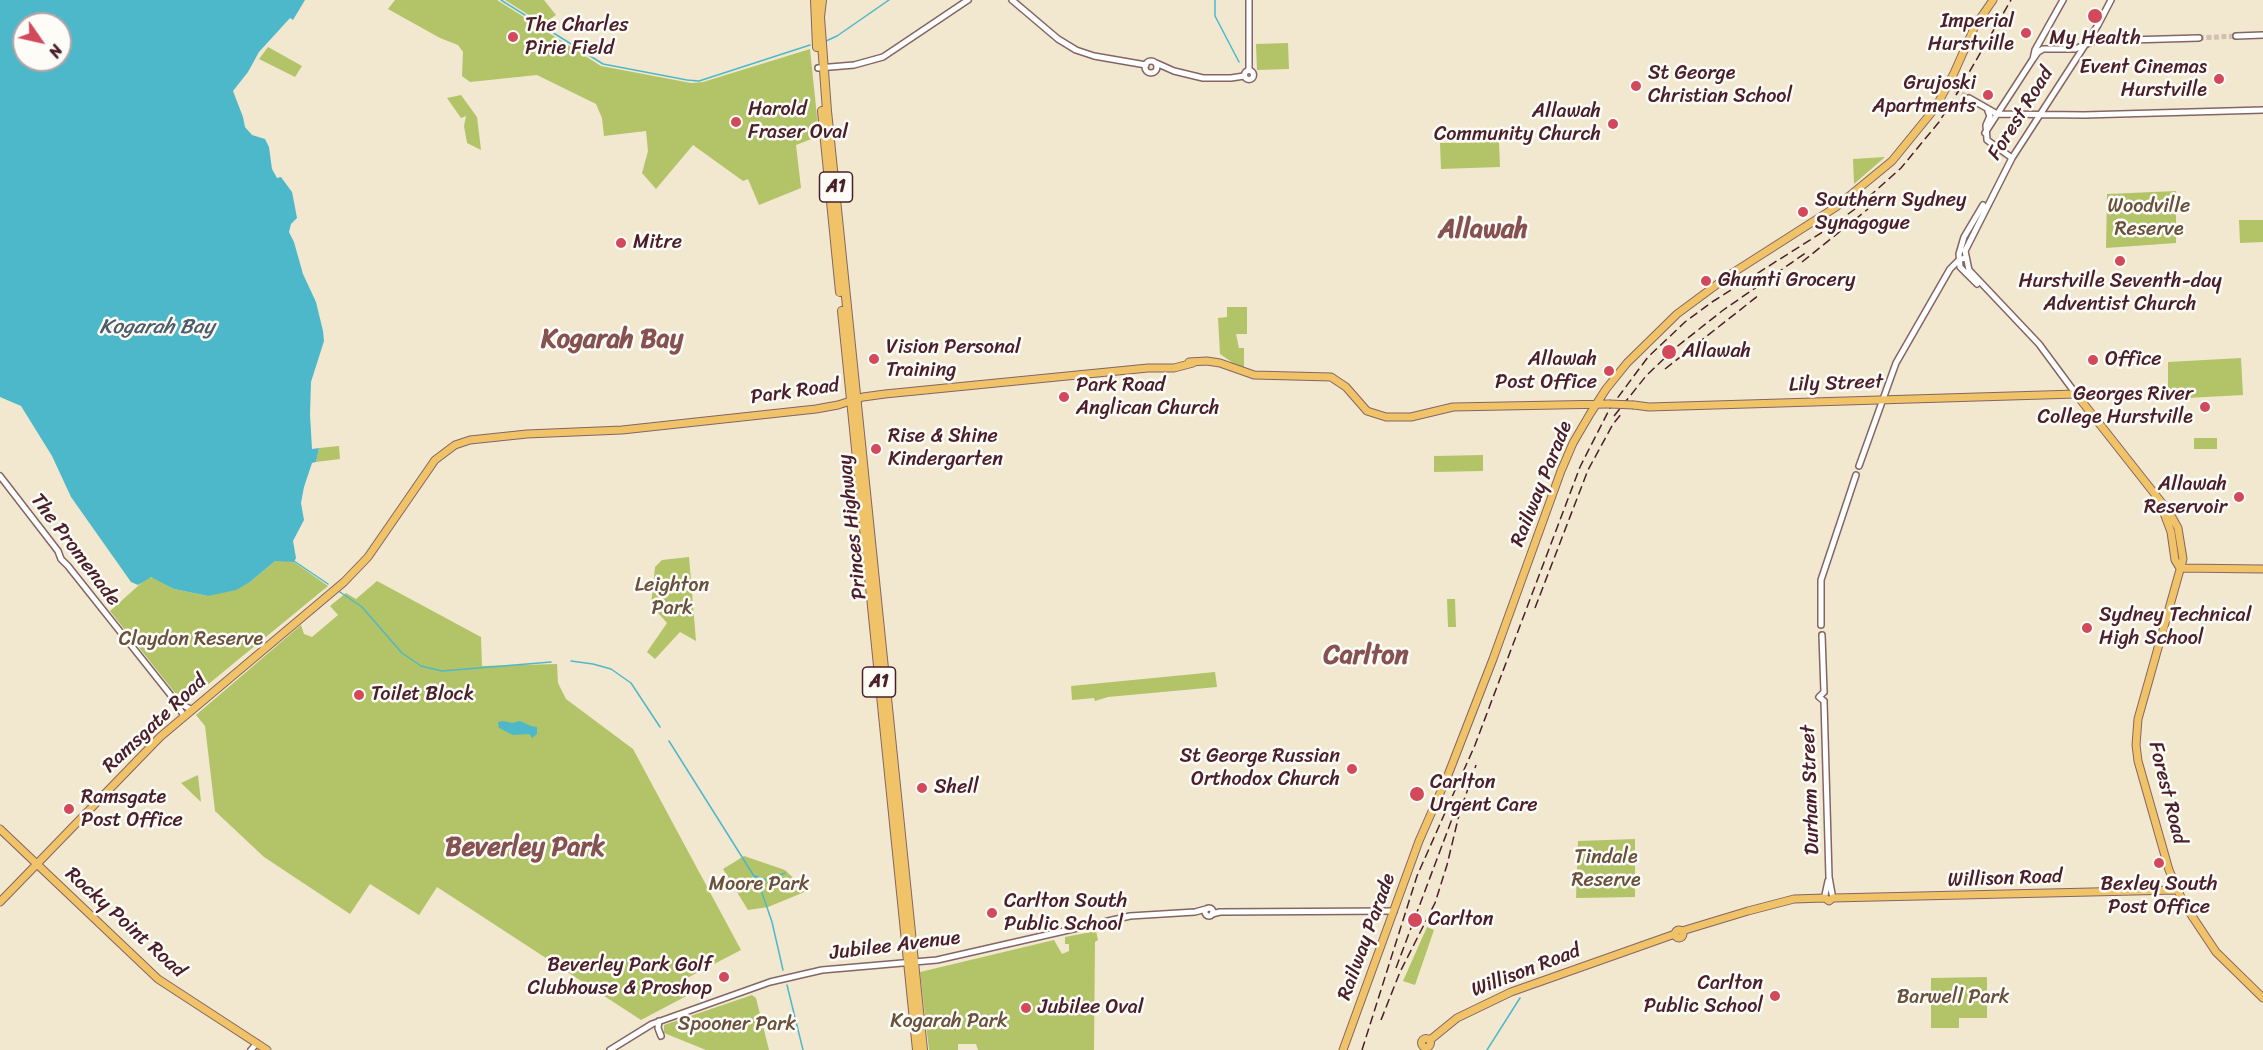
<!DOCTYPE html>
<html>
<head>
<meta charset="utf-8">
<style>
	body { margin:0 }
	#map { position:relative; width:2263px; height:1050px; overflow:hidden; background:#f1e8cf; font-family:Sriracha,sans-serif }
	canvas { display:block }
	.north { position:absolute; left:12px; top:12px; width:60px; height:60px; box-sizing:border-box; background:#fdfcf7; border:2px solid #b5a4a5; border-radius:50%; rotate:124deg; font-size:16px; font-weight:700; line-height:24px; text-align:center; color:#4a1f2b }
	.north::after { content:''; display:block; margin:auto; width:21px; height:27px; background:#d1495b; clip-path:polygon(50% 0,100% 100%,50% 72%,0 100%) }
</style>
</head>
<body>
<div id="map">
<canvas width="2263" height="1050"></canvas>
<div class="north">N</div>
</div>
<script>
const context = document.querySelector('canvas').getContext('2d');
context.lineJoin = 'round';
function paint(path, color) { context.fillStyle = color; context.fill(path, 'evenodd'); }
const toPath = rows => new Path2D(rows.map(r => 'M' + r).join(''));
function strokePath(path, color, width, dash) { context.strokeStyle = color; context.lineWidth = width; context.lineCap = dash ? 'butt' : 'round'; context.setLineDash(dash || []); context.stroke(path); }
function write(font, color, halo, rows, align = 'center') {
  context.font = font + ' Sriracha,sans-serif'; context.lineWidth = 5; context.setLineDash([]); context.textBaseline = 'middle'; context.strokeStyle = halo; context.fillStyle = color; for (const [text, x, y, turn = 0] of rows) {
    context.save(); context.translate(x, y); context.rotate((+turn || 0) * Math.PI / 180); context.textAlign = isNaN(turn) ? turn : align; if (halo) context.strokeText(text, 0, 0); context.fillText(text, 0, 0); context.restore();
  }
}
paint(toPath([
	[395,0,497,0,601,66,691,83,703,82,810,49,819,136,796,145,801,188,759,205,748,179,743,181,693,145,656,189,642,173,648,151,646,131,604,136,602,118,596,104,537,75,470,82,462,76,463,52,458,45,440,38,388,9],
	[505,0,544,0,556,15,543,24],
	[1288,43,1289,69,1257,70,1256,44],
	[268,47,302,66,295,77,259,59],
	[461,95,477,117,481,150,467,143,464,126,466,116,461,118,447,98],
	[1499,142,1500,167,1441,169,1440,143],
	[1885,157,1854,184,1853,159],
	[2176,191,2176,243,2106,248,2107,194],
	[2239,220,2263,220,2263,242,2240,243],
	[1227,307,1247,307,1247,334,1236,334,1239,348,1244,348,1244,367,1236,365,1220,354,1218,318,1227,317],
	[2241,358,2243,395,2168,399,2168,362],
	[2194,438,2217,438,2217,449,2194,449],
	[339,446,340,459,316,462,319,448],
	[1483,455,1483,471,1434,472,1434,456],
	[689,557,696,641,680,632,655,659,647,652,667,623,651,605,655,567,662,560],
	[281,560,294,562,328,586,189,700,179,698,110,611,148,577,156,578,174,589,208,596,250,582,275,561],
	[377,581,481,637,482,666,557,664,558,683,566,699,633,749,741,950,687,978,694,992,641,1020,437,887,419,915,370,884,350,914,264,857,215,811,205,726,196,715,301,625,304,634,312,637,338,615,330,606,346,593,356,599],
	[1447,599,1455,599,1456,627,1448,627],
	[1215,672,1217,687,1108,697,1095,701,1094,698,1072,700,1071,686],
	[198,775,201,802,181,783],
	[1635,839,1635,897,1576,898,1578,841],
	[744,856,785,870,807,891,768,907,748,910,723,869],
	[1427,927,1434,930,1415,985,1403,981],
	[1096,931,1098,940,1095,942,1094,1050,978,1050,976,1044,958,1044,958,1050,929,1050,920,972,1054,940,1062,954,1069,951,1069,944,1065,944,1065,937],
	[1987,977,1987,1018,1959,1018,1959,1028,1931,1028,1931,978],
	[752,995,756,998,769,1050,706,1050,664,1033,664,1025]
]), '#b2c467');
paint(toPath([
	[0,0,305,0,293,20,290,18,259,52,248,72,233,91,243,117,245,127,252,135,265,139,269,147,272,169,277,178,281,177,292,192,294,202,297,218,291,224,289,232,294,242,303,274,316,302,323,331,324,341,311,382,310,414,312,449,319,448,316,462,312,463,304,487,301,503,304,520,293,541,296,558,294,562,275,561,250,582,236,590,208,596,174,589,151,577,138,585,131,582,71,497,52,456,21,406,0,397],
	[24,24,60,24,60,60,24,60],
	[503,721,512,723,520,721,531,726,537,727,537,734,532,738,529,734,513,735,499,728,498,722]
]), '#4eb8cb');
strokePath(toPath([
	[501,0,603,64,687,80,699,81,810,45],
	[1215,0,1215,16,1239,62],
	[826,41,837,36,889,0],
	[294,561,328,584],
	[337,590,362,607,402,653,421,666,442,671,551,662],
	[571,661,593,664,611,669,631,683,660,727],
	[669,741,759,884,772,922,783,970],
	[755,876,766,880,785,873],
	[787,985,803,1050],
	[1487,1050,1520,998]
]), '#4eb8cb', 1.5);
strokePath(toPath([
	[2199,38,2236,36],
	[1955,90,1969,98]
]), '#d0c0ae', 5, [5, 2.5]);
const minor = toPath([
	[1012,0,1058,39,1076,50,1094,56,1146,65],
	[1249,0,1249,70],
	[2236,36,2263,35],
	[2033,59,2038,52,2043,49,2075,49,2094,41,2199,38],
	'1145 67a6 6 0 1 1 12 0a6 6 0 1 1-12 0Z',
	[1156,63,1174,71,1203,78,1231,78,1244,76],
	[818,68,854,65,883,57,968,0],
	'1244.5 75a4.5 4.5 0 1 1 9 0a4.5 4.5 0 1 1-9 0Z',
	[1969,98,1997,114,2084,115,2263,110],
	[1988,111,1990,116,1986,125,1987,140,2012,158],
	[1985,133,2033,59,2035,50,2063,0],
	[1977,284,1960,267,1959,254,1964,237,1983,205],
	[2076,394,2039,344,1969,270,1965,251,2012,158,2098,25,2111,0],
	[1859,466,1896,363,1950,269,1959,260,1965,258],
	[0,476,58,551,61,559,68,566,173,698,184,716],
	[1821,625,1821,580,1856,475],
	[1822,635,1824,692],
	[1824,692,1819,697,1824,701],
	[176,701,192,710],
	[1824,701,1829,877,1832,894],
	[1825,895,1828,881],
	'1205 912a4 4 0 1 1 8 0a4 4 0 1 1-8 0Z',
	[1212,914,1220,912,1394,911],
	[659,1021,658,1028,661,1036],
	[251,1050,257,1043],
	[610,1050,652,1024,770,982,822,970,937,960,1130,916,1195,912,1206,909]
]);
const major = toPath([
	[1189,362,1207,361,1220,363,1254,375,1331,377,1346,387,1367,411,1386,417,1411,417,1453,407,1609,404],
	[1634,405,1649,407,2076,394,2169,512,2178,528,2183,559,2138,719,2136,745,2138,761,2169,870,2184,904,2216,952,2263,998],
	[2162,508,2171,532,2175,560,2180,568],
	[2180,568,2263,569],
	[0,829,158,979,267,1050],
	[0,902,160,737,344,582,368,557,435,460,455,445,470,440,527,434,622,430,816,409,838,405,863,397,885,394,1148,368,1174,368,1193,363],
	'1675 934a4 4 0 1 1 8 0a4 4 0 1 1-8 0Z',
	[1682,931,1748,911,1794,899,1825,898,1829,901,1833,898,2177,890],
	'1421.5 1043a4.5 4.5 0 1 1 9 0a4.5 4.5 0 1 1-9 0Z',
	[1430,1040,1457,1018,1511,992,1675,934],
	[1343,1050,1419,841,1448,775,1493,659,1561,471,1573,443,1590,414,1606,389,1627,363,1677,314,1731,274,1836,207,1892,161,1936,107,1954,73,1975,26,1993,0]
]);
const highway = toPath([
	[815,0,817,47],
	[822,0,820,17,827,111,923,1050],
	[822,111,840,292],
	[842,311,917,1050]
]);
strokePath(minor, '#846564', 8);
strokePath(major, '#846564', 9);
strokePath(highway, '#846564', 10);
strokePath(minor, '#fff', 5);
strokePath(major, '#f0c369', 7);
strokePath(highway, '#f0c369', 8);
strokePath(toPath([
	[1802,262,1868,209],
	[1665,369,1759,295],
	[1614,416,1646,376,1674,349,1722,311,1807,252],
	[1535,608,1588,470,1613,424,1623,412],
	[1396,968,1452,819],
	[1381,1020,1400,972,1435,903,1447,865,1459,815,1476,765],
	[1362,1050,1417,876,1475,745,1580,467,1610,408,1648,357,1685,322,1712,302,1829,228,1855,209,1901,168,1939,122,1956,95,2011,0]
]), '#4a1f2b', 1.5, [9, 4.5]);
const majorBridge = toPath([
	[1609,404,1634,405]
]);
strokePath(majorBridge, '#846564', 9, []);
strokePath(majorBridge, '#f0c369', 7);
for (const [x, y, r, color] of [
	[2095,16,8,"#d1495b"],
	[2026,33,6,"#d1495b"],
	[513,37,6,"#d1495b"],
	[2219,79,6,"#d1495b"],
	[1636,86,6,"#d1495b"],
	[1988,95,6,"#d1495b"],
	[736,122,6,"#d1495b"],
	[1613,124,6,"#d1495b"],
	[1803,212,6,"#d1495b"],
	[621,243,6,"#d1495b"],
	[2120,261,6,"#d1495b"],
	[1706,281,6,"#d1495b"],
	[1669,352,8,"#d1495b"],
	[874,359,6,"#d1495b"],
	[2093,360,6,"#d1495b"],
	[1609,371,6,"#d1495b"],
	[1064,397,6,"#d1495b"],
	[2205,407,6,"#d1495b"],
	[876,449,6,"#d1495b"],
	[2239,497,6,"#d1495b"],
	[2087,628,6,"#d1495b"],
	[359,695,6,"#d1495b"],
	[1352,769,6,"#d1495b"],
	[922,788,6,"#d1495b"],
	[1417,794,8,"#d1495b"],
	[69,809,6,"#d1495b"],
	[2159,863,6,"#d1495b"],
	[992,913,6,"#d1495b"],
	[1415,920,8,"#d1495b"],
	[724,977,6,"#d1495b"],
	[1775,996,6,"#d1495b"],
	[1026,1008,6,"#d1495b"]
]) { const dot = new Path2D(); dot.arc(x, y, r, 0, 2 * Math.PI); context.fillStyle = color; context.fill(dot); strokePath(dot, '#fdfcf7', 2); }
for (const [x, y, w] of [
	[836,187,33],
	[879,682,33]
]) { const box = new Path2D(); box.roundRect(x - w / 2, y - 15, w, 30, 4.5); context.fillStyle = '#fdfcf7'; context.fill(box); strokePath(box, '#4a1f2b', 1.5); }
write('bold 18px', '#4a1f2b', null, [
	["A1",836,187],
	["A1",879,682]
]);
write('20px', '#4a1f2b', '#fdfcf7', [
	["Imperial",2014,22,"right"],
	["Hurstville",2014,45,"right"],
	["The Charles",525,26],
	["Pirie Field",525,49],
	["My Health",2095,39,"center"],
	["Event Cinemas",2207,68,"right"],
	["Hurstville",2207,91,"right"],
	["St George",1648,74],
	["Christian School",1648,97],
	["Grujoski",1976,84,"right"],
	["Apartments",1976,107,"right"],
	["Harold",748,110],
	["Fraser Oval",748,133],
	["Allawah",1601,112,"right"],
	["Community Church",1601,135,"right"],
	["Southern Sydney",1815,201],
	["Synagogue",1815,224],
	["Mitre",633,243],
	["Ghumti Grocery",1718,281],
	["Hurstville Seventh-day",2120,282,"center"],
	["Adventist Church",2120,305,"center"],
	["Vision Personal",886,348],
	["Training",886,371],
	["Allawah",1682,352],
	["Allawah",1597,360,"right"],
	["Post Office",1597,383,"right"],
	["Office",2105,360],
	["Park Road",1076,386],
	["Anglican Church",1076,409],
	["Georges River",2193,395,"right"],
	["College Hurstville",2193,418,"right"],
	["Rise & Shine",888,437],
	["Kindergarten",888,460],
	["Allawah",2227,485,"right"],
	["Reservoir",2227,508,"right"],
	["Sydney Technical",2099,616],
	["High School",2099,639],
	["Toilet Block",371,695],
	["St George Russian",1340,757,"right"],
	["Orthodox Church",1340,780,"right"],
	["Carlton",1430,783],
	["Urgent Care",1430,806],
	["Shell",934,788],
	["Ramsgate",81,798],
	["Post Office",81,821],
	["Bexley South",2159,885,"center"],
	["Post Office",2159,908,"center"],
	["Carlton South",1004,902],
	["Public School",1004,925],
	["Carlton",1428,920],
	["Beverley Park Golf",712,966,"right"],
	["Clubhouse & Proshop",712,989,"right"],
	["Carlton",1763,984,"right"],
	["Public School",1763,1007,"right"],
	["Jubilee Oval",1038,1008]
], 'left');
write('20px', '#4a1f2b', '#fdfcf7', [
	["Forest Road",2021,114,-58],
	["Lily Street",1836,384,-2],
	["Park Road",795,392,-8],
	["Railway Parade",1542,484,-68],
	["Princes Highway",853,527,-96],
	["The Promenade",75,550,53],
	["Ramsgate Road",155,724,-43],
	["Durham Street",1811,790,-92],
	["Forest Road",2167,793,76],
	["Willison Road",2005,879,-2],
	["Rocky Point Road",125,923,42],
	["Railway Parade",1367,937,-70],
	["Jubilee Avenue",895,946,-7],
	["Willison Road",1526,971,-21]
]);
write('20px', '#69513d', '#fdfcf7', [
	["Woodville",2149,207],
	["Reserve",2149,230],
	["Leighton",672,586],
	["Park",672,609],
	["Claydon Reserve",191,640],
	["Tindale",1606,858],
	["Reserve",1606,881],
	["Moore Park",759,885],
	["Barwell Park",1953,998],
	["Kogarah Park",949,1022],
	["Spooner Park",737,1025]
]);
write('italic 21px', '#4c5c6b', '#fdfcf7', [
	["Kogarah Bay",157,328]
]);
write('bold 26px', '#865251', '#fdfcf7', [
	["Allawah",1483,230],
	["Kogarah Bay",612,340],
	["Carlton",1366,656],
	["Beverley Park",525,848]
]);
</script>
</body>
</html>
